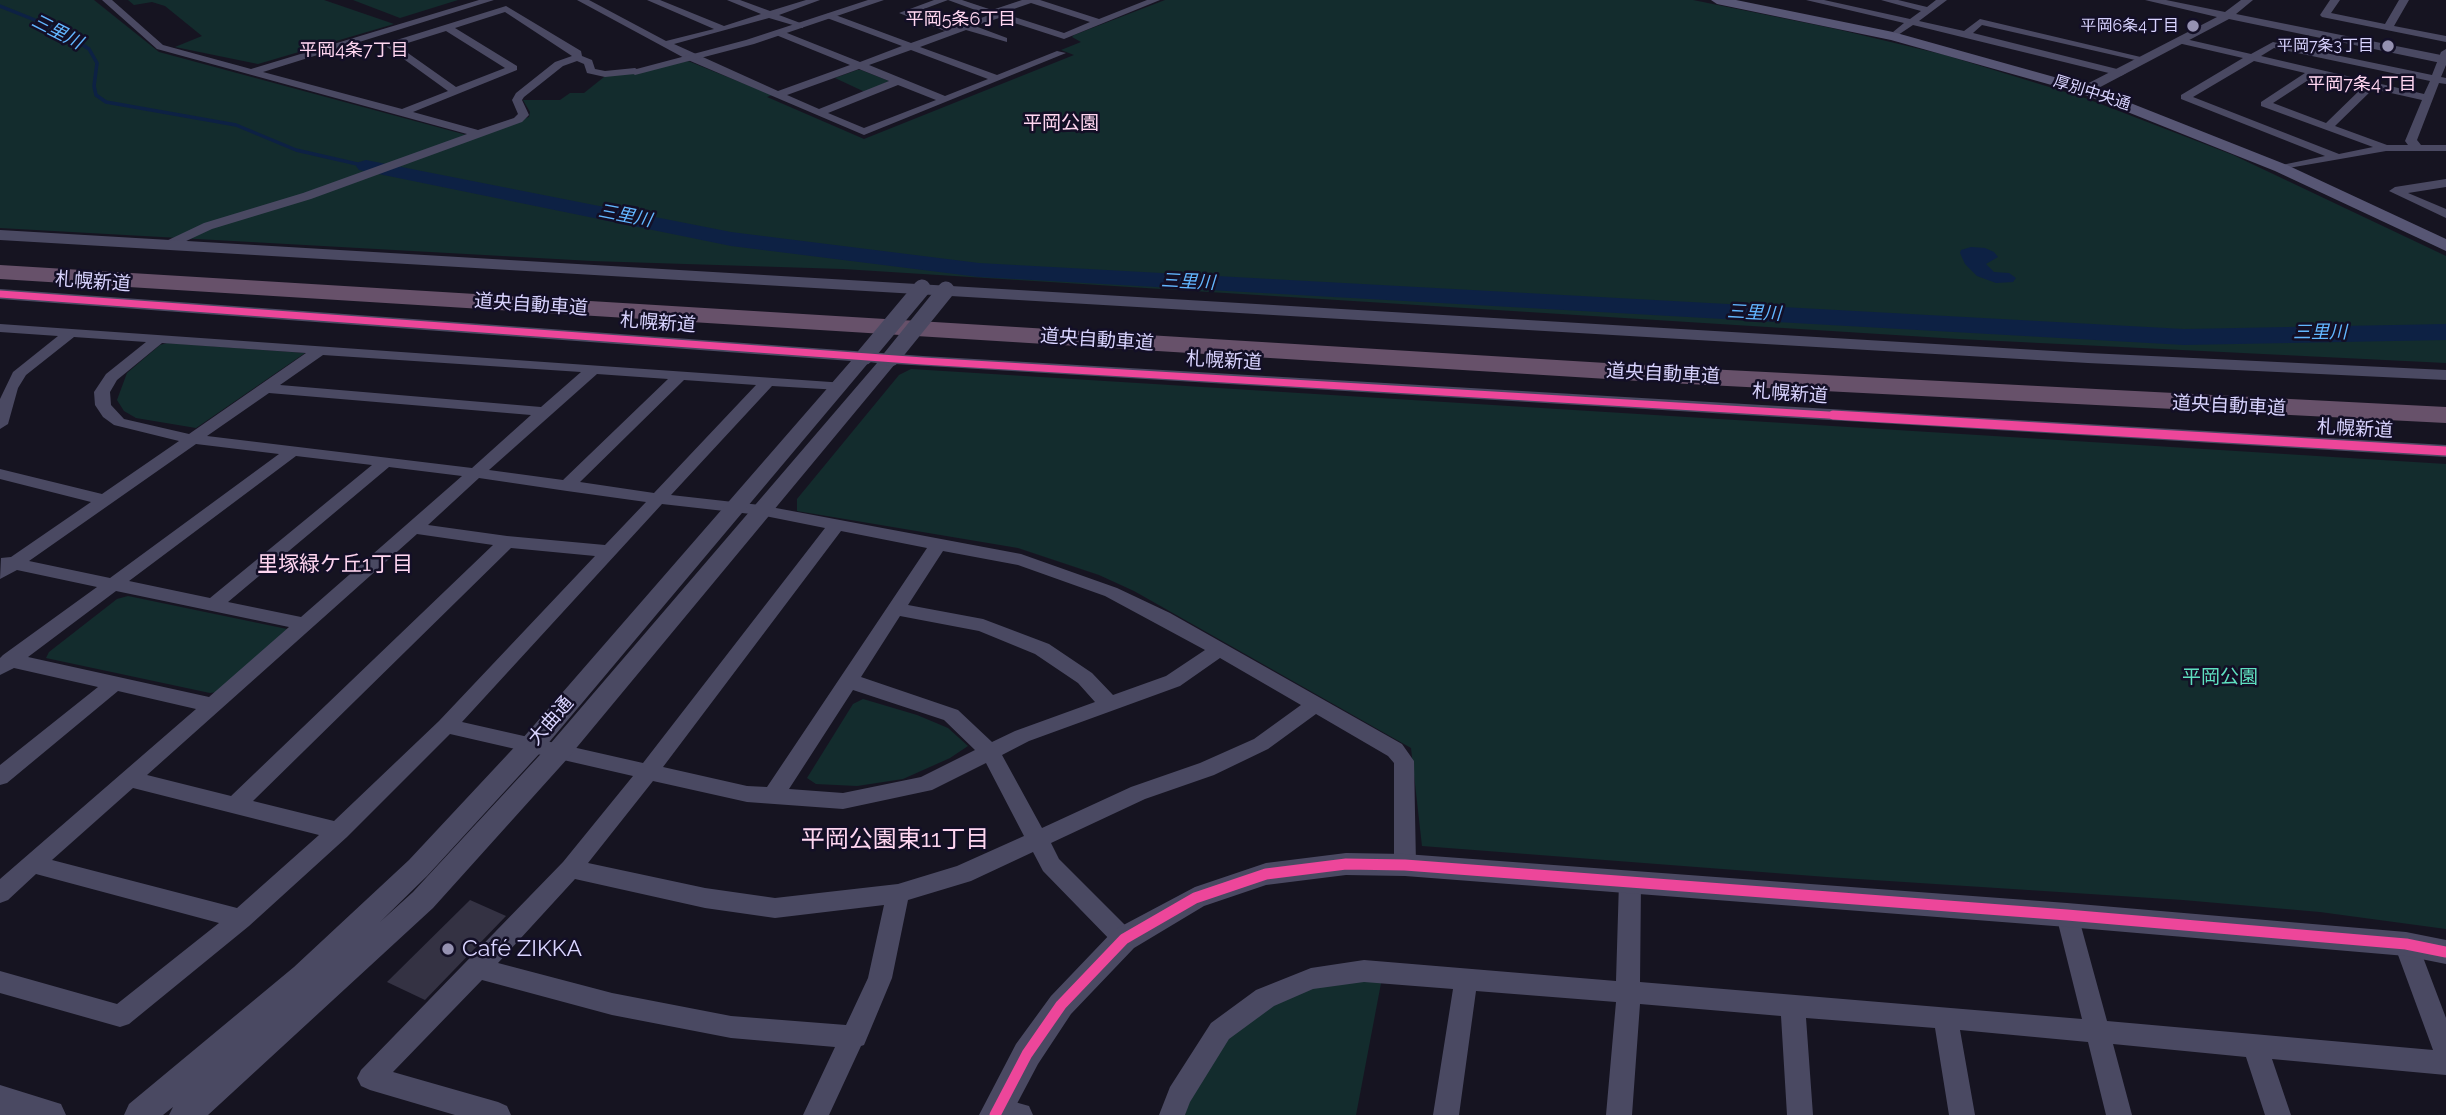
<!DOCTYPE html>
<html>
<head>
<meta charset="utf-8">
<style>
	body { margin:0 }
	canvas { display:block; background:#161421 }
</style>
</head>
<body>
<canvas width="2446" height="1115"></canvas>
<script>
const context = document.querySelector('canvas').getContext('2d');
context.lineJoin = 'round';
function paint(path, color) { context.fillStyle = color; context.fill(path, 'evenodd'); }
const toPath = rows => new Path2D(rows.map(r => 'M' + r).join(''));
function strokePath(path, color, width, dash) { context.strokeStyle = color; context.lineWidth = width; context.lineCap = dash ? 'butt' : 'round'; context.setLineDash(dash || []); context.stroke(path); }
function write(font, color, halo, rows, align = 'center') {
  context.font = font + ' Raleway,"Noto Sans JP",sans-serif'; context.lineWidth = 5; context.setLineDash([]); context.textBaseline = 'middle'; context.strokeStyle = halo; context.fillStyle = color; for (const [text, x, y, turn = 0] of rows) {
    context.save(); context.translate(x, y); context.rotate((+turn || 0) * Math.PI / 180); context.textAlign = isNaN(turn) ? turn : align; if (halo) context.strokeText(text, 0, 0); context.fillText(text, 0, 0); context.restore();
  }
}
paint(toPath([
	[0,0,94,0,159,52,474,137,529,117,530,112,523,100,560,100,570,93,584,93,604,77,688,61,772,95,767,97,864,139,1074,55,1061,50,1081,42,1072,37,1074,35,1165,0,1693,0,1836,29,1945,55,2085,98,2233,155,2446,256,2446,363,1959,339,843,269,592,261,0,228],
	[128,0,324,0,394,24,258,64,175,47,202,36,165,6,152,2,134,5],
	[353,0,458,0,400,18],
	[857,70,861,70,889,81,865,92,835,78],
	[167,343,305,353,196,428,136,418,124,411,117,400,127,373,160,345],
	[911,369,2446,464,2446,929,2320,912,2183,900,1827,877,1422,846,1411,748,1134,591,1099,575,1018,548,797,511,797,499,899,375],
	[128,596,287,629,217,692,210,693,46,658,49,652,117,599],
	[863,699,917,715,948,728,968,746,950,758,903,779,857,786,816,784,807,778,853,704],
	[1382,978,1356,1115,1185,1115,1191,1096,1234,1029,1301,989]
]), '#132c2d');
paint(toPath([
	[1971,247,1985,248,1994,252,1998,257,1986,264,1994,272,2009,273,2016,278,2013,282,1996,283,1977,276,1965,264,1960,253,1961,250]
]), '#0d2144');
strokePath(toPath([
	[0,6,60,30,89,49,97,63,94,86,96,95,106,102,236,125,296,150,366,166]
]), '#0d2144', 3.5);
paint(toPath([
	[366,160,731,232,979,263,2184,329,2446,324,2446,340,2184,345,979,277,731,246,359,170,356,166,359,162,366,160]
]), '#0d2144');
paint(toPath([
	[470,900,506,916,425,1000,387,982]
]), '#343243');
paint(toPath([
	[102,0,112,0,163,45,251,69,479,0,494,0,263,72,402,109,448,91,387,47,387,43,506,6,581,51,582,56,592,60,595,69,605,71,635,68,640,71,635,74,605,77,587,73,584,64,577,61,563,66,524,97,522,100,529,115,522,122,311,199,212,229,169,249,164,248,164,242,204,223,303,193,467,134,157,49,102,0],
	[505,12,572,56,555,62,516,93,512,100,518,114,514,118,478,130,413,112,517,70,517,66,455,28,505,12],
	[446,31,505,68,456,87,398,46,446,31],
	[577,0,589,0,666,41,714,29,647,0,660,0,724,26,761,14,727,0,740,0,770,11,806,0,820,0,779,15,803,24,803,28,769,18,674,44,778,91,850,65,776,35,776,31,782,31,860,62,902,46,827,18,827,14,830,13,911,43,945,31,899,13,934,0,948,0,913,13,954,28,989,15,948,0,962,0,992,10,1022,0,1040,0,1099,19,1147,0,1160,0,1064,39,999,18,975,26,1007,38,1007,42,966,30,920,47,997,75,1057,51,1066,53,864,135,688,60,577,0],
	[1031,3,1090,22,1064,33,1002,13,1031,3],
	[911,50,988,79,945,96,869,65,911,50],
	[859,69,889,81,819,109,787,95,859,69],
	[898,85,936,100,864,128,828,113,898,85],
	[1806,0,1824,0,1910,19,1921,11,1881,0,1898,0,1927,7,1936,0,1947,0,1919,21,1964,31,1980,19,2149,59,2144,62,1982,25,1973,33,2125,71,2126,73,2121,76,1913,25,1898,35,1893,32,1904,23,1806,0],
	[2330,0,2340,0,2331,13,2385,24,2399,0,2409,0,2394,26,2446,36,2446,42,2322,17,2320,15,2330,0],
	[2181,38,2251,54,2273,42,2432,75,2441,52,2446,49,2446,65,2441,77,2446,78,2446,84,2439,83,2417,140,2421,145,2446,145,2446,151,2386,151,2277,170,2277,166,2325,156,2181,99,2181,95,2243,58,2178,43,2178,39,2181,38],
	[2274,48,2430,81,2424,94,2261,56,2274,48],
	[2254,61,2305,73,2261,102,2261,106,2373,147,2339,154,2193,97,2254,61],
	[2316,75,2364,86,2326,123,2273,103,2316,75],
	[2373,89,2422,100,2405,141,2408,145,2387,145,2335,126,2373,89],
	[2446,179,2446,187,2408,193,2446,209,2446,218,2389,191,2395,187,2446,179],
	[0,324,845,383,847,386,840,390,772,386,671,495,760,505,1021,554,1117,588,1170,613,1402,744,1414,761,1416,865,1413,871,1405,874,1397,871,1394,865,1394,763,1388,756,1316,714,1268,749,1214,775,1145,799,1051,843,1059,859,1132,932,1136,939,1132,946,1124,949,1116,946,1043,871,1033,852,971,881,908,900,892,978,864,1045,861,1046,829,1115,803,1115,835,1047,731,1038,612,1015,482,980,393,1072,498,1102,507,1106,511,1115,455,1115,370,1090,361,1086,357,1078,361,1070,563,862,633,776,450,734,347,837,249,926,129,1024,120,1027,0,993,0,971,117,1004,219,923,36,874,8,900,0,903,0,879,196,709,118,691,7,783,0,785,0,765,98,687,14,668,0,675,0,658,3,655,97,587,17,570,0,579,1,558,11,557,91,502,0,479,0,469,102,494,179,441,114,425,103,417,95,405,94,392,106,374,146,342,74,337,26,375,18,388,8,424,0,429,0,399,13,372,58,336,0,332,0,324],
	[162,343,306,353,189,434,124,419,111,405,110,392,117,380,162,343],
	[323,355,581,372,541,407,280,385,323,355],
	[597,374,668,379,563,480,489,470,597,374],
	[684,380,756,385,654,493,580,482,684,380],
	[269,393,531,415,472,468,207,436,269,393],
	[196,444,279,454,110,578,29,561,196,444],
	[296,456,372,465,210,598,129,581,296,456],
	[389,467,462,476,301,617,228,602,389,467],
	[479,478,567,491,646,502,605,545,507,536,428,525,479,478],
	[662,504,760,515,825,528,643,763,462,722,662,504],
	[841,531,927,548,767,787,747,786,663,767,841,531],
	[417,534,493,545,231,796,147,775,417,534],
	[511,548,595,556,439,721,334,821,253,801,511,548],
	[943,551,1018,565,1105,596,1205,650,1166,676,1113,695,1092,673,1049,644,983,619,908,605,943,551],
	[116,591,289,627,209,697,28,657,116,591],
	[900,616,979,631,1035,654,1078,683,1095,702,1015,731,992,742,958,710,861,677,900,616],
	[1220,658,1301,705,1254,739,1200,763,1131,787,1042,828,1002,755,1029,741,1180,686,1220,658],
	[853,690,944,720,975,750,921,777,843,793,789,789,853,690],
	[986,763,1024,836,957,866,898,884,775,898,705,888,588,863,653,781,747,802,843,809,932,790,986,763],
	[133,788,319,835,237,908,52,860,133,788],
	[575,879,705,908,775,918,884,905,868,978,846,1025,731,1016,612,993,498,963,575,879],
	[1630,873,1638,875,1641,882,1640,982,2082,1019,2056,915,2059,908,2067,905,2075,908,2078,915,2107,1021,2433,1050,2394,944,2398,937,2406,934,2414,937,2418,944,2446,1018,2446,1075,2272,1059,2291,1115,2265,1115,2246,1057,2113,1044,2132,1115,2106,1115,2088,1042,1960,1030,1975,1115,1949,1115,1935,1028,1806,1018,1813,1115,1787,1115,1781,1016,1640,1004,1632,1115,1606,1115,1616,1002,1476,991,1459,1115,1433,1115,1453,989,1364,982,1313,989,1274,1006,1229,1039,1190,1102,1185,1115,1159,1115,1170,1087,1211,1023,1256,990,1311,968,1364,960,1616,981,1619,882,1622,875,1630,873],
	[997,1097,1029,1106,1033,1115,987,1115,984,1109,988,1100,997,1097]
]), '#4a4962');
paint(toPath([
	[868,0,884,0,754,44,635,75,629,71,746,40,868,0],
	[2145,0,2166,0,2225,12,2241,0,2253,0,2236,14,2446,56,2446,64,2229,19,2089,93,2081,93,2081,87,2217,17,2145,0],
	[0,230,2088,353,2446,370,2446,380,2088,363,0,240,0,230],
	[0,289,923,356,2446,445,2446,457,895,364,568,758,433,908,208,1115,169,1115,173,1107,163,1115,124,1115,129,1104,294,967,409,860,522,739,851,361,0,299,0,289],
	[869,362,877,363,550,744,413,892,380,922,427,876,540,753,869,362],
	[1346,853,1405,854,2067,903,2406,932,2446,940,2446,964,2406,956,2067,927,1405,876,1346,875,1266,885,1204,906,1134,948,1071,1014,1038,1064,1011,1115,979,1115,1016,1044,1051,996,1114,930,1195,887,1266,863,1346,853],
	[0,1085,61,1104,66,1115,0,1115,0,1085]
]), '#4a4962');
paint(toPath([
	[1711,0,1736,0,1893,32,2090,87,2287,165,2446,239,2446,251,2275,171,2080,93,1891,40,1717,4,1711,0]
]), '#575674');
paint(toPath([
	[0,265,1688,368,2446,407,2446,423,1688,384,0,279,0,265]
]), '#67516a');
strokePath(toPath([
	[865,356,922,288],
	[891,358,946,290]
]), '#4a4962', 17);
strokePath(toPath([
	[0,294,923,361,1862,417]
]), '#ed469a', 7);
strokePath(toPath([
	[1833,415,2446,451]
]), '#ed469a', 9);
strokePath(toPath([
	[995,1115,1027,1054,1061,1005,1124,939,1195,898,1266,874,1346,864,1405,865,2067,915,2406,944,2446,952]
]), '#ed469a', 11);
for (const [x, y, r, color] of [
	[2193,26,7,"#9591b1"],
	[2388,46,7,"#9591b1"],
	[448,949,7,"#9591b1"]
]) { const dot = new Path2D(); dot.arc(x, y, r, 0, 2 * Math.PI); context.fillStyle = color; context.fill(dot); strokePath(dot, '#130f26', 2.5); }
write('16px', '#d9d4ff', '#130f26', [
	["平岡6条4丁目",2179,26],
	["平岡7条3丁目",2374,46]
], 'right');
write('16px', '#d9d4ff', '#130f26', [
	["厚別中央通",2092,93,18]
]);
write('18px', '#ffd6f0', '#130f26', [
	["平岡5条6丁目",961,20],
	["平岡4条7丁目",354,51],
	["平岡7条4丁目",2362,85]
]);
write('italic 18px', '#62b6ff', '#130f26', [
	["三里川",57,32,27],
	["三里川",625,216,11],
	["三里川",1188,282,3],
	["三里川",1754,313,3],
	["三里川",2320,333]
]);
write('19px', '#ffd6f0', '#130f26', [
	["平岡公園",1061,123]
]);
write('19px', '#d9d4ff', '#130f26', [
	["札幌新道",93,282,4],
	["道央自動車道",531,305,4],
	["札幌新道",658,323,4],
	["道央自動車道",1097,340,4],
	["札幌新道",1224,361,3],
	["道央自動車道",1663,374,3],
	["札幌新道",1790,394,4],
	["道央自動車道",2229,406,3],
	["札幌新道",2355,429,3],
	["大曲通",551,721,-49]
]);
write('19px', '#5fe0c0', '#130f26', [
	["平岡公園",2220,677]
]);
write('21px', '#ffd6f0', '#130f26', [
	["里塚緑ケ丘1丁目",335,565]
]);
write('23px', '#d9d4ff', '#130f26', [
	["Café ZIKKA",462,949]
], 'left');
write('24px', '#ffd6f0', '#130f26', [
	["平岡公園東11丁目",895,840]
]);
</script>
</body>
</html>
